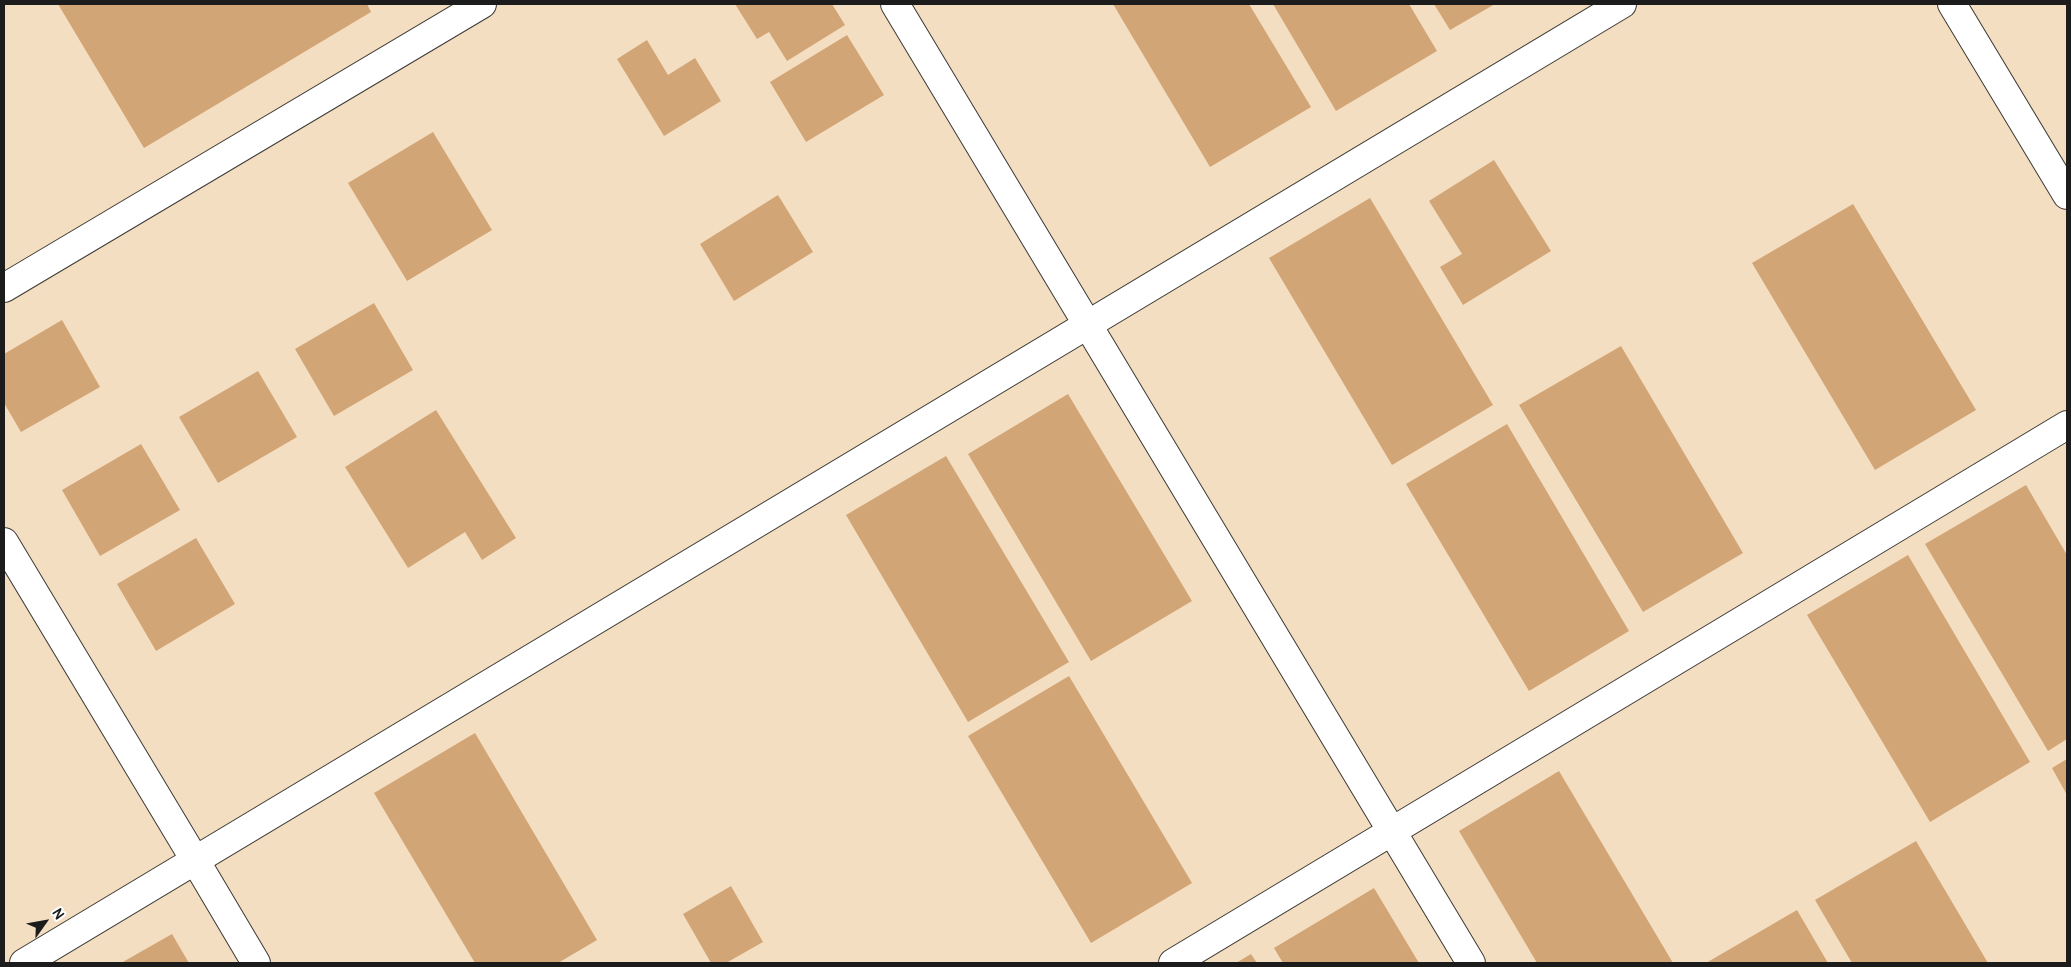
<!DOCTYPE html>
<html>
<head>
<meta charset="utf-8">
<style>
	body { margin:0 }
	#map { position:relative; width:2071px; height:967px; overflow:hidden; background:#f4dec1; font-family:Pangolin,sans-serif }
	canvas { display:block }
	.frame { position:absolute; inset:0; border:5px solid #1c1c1c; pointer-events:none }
	.north { position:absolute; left:20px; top:897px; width:50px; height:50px; -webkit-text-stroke:4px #fff; paint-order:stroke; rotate:58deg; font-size:14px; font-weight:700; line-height:20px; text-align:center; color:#1c1c1c }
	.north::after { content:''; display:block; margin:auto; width:18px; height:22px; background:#1c1c1c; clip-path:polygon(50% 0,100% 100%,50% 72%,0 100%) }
</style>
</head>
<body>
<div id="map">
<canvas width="2071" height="967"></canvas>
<div class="frame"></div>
<div class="north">N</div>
</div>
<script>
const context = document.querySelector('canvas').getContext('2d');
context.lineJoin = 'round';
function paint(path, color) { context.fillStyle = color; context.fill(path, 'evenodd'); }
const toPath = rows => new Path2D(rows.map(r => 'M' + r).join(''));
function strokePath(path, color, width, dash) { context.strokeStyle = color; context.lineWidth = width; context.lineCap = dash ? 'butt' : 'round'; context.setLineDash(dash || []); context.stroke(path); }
paint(toPath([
	[58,4,367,4,371,12,144,148],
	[735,4,832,4,845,25,787,61,769,32,757,39],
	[1113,4,1249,4,1311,107,1210,167],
	[1273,4,1409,4,1437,51,1336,111],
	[1434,4,1495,4,1450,30],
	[847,35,884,95,806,142,770,82],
	[647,40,668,75,695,58,721,101,664,136,617,59],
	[433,132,492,230,407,281,348,183],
	[1494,160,1551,251,1463,305,1440,267,1462,254,1429,201],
	[778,195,813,252,734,301,700,244],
	[1370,198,1493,405,1392,465,1269,258],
	[1853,204,1976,410,1875,470,1752,263],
	[374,303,413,370,334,416,295,349],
	[62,320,100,387,21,432,4,403,4,354],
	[1621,346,1743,553,1643,612,1519,405],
	[258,371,297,437,218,483,179,417],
	[1068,394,1192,601,1091,661,968,454],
	[436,410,516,538,482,560,465,532,408,568,345,467],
	[1507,424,1629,631,1529,691,1406,484],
	[141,444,180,510,100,556,62,490],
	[946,456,1069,662,968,722,846,515],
	[2026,485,2067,555,2067,739,2048,751,1925,544],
	[196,538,235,604,156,651,117,584],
	[1908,555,2030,762,1930,822,1807,615],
	[1069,676,1192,883,1091,943,968,736],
	[475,733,597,940,558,963,475,963,374,793],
	[2067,759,2067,795,2052,768],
	[1559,771,1673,963,1537,963,1459,831],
	[1916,841,1988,963,1852,963,1815,900],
	[731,886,763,942,726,963,711,963,683,914],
	[1374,888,1419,963,1283,963,1274,948],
	[1797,910,1828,963,1706,963],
	[172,934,189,963,121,963],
	[1251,954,1257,963,1236,963]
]), '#d2a576');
const minor = toPath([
	[895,4,1471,963],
	[1952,4,2067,195],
	[4,288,482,4],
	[4,542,195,860,256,963],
	[24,963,1622,4],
	[1173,963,2067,425]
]);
strokePath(minor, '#3c3935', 30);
strokePath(minor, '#fff', 28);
</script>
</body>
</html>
